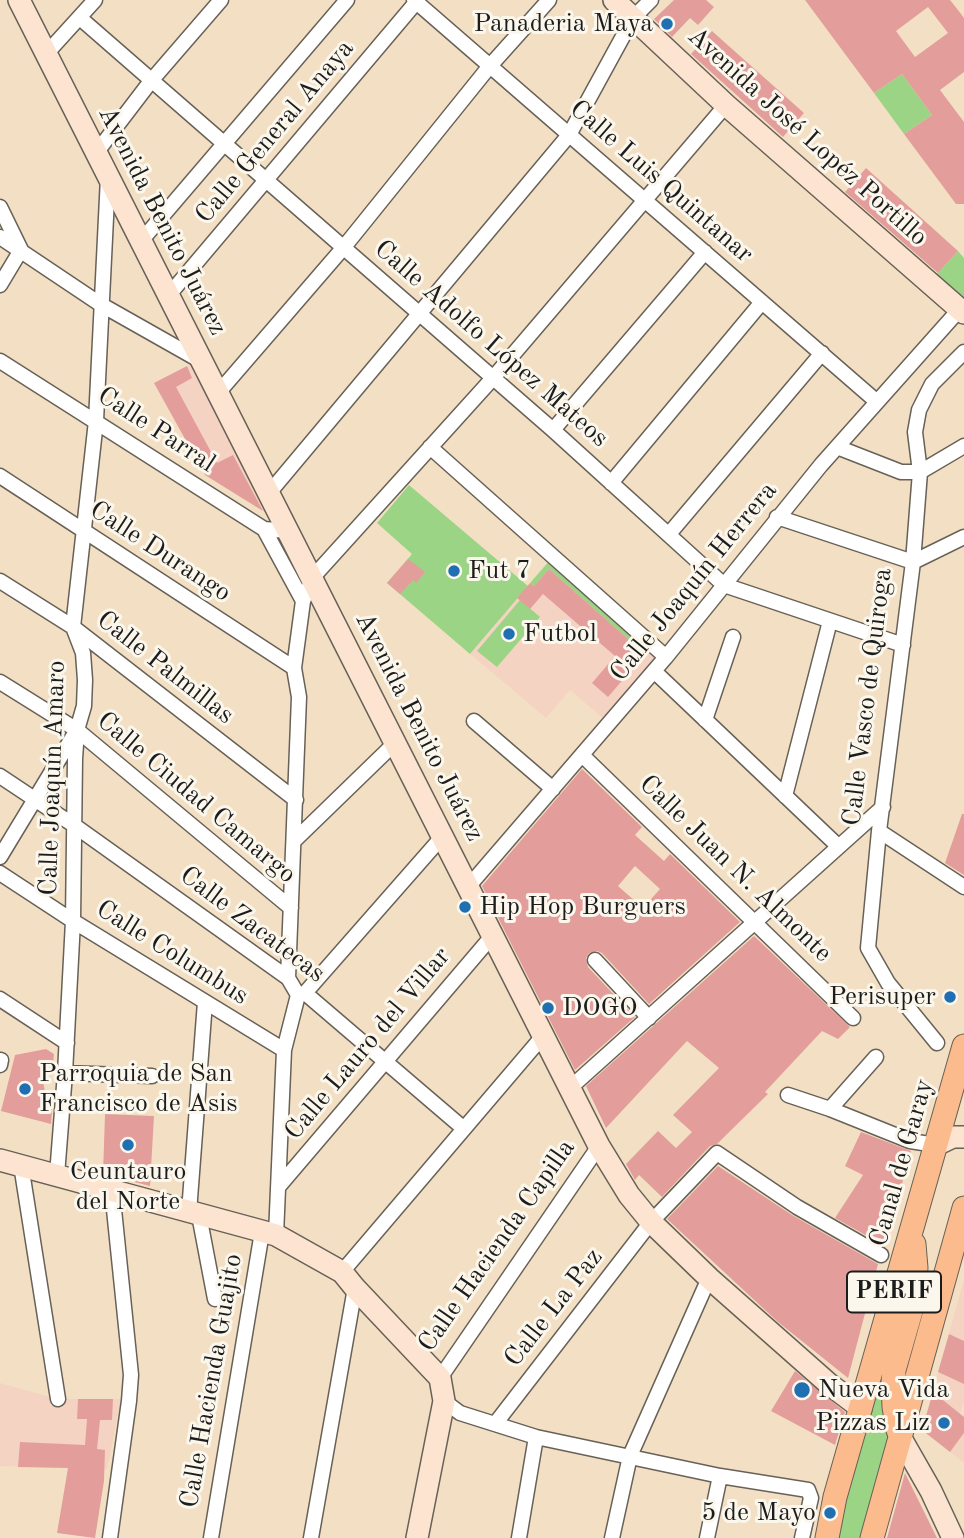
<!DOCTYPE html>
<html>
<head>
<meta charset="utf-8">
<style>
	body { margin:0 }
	canvas { display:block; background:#f3e0c4 }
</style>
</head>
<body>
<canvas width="964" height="1538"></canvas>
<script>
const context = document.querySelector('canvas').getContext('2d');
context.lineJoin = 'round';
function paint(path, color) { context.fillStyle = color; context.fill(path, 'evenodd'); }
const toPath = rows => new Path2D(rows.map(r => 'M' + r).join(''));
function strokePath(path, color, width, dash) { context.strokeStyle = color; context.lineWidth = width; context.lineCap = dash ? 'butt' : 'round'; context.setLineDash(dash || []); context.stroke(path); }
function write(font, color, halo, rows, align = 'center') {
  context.font = font + ' "Old Standard TT",serif'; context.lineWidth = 6; context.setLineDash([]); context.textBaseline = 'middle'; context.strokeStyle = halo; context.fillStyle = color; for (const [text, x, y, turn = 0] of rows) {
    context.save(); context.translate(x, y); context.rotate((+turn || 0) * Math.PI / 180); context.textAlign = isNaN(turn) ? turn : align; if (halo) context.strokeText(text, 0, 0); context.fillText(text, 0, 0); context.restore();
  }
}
paint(toPath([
	[194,363,274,518,205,475,154,383],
	[551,559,660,656,605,720,570,690,546,718,470,654],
	[964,1279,964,1401,960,1414,964,1417,964,1463,922,1430],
	[0,1383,58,1399,121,1399,107,1469,0,1466]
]), '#f5d3c2');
paint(toPath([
	[902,74,932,115,904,134,874,93],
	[958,251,964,258,964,297,937,274],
	[409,485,528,586,470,654,387,583,412,554,377,523],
	[551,559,650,647,645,654,549,569,534,586,530,583],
	[520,600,540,617,497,667,477,651],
	[907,1293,926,1301,903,1379,871,1538,829,1538]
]), '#9cd486');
paint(toPath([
	[674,0,706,0,714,7,698,25,690,18,672,37,654,19],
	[805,0,950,0,958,10,964,18,964,72,940,90,964,122,964,204,956,204,904,134,932,115,902,74,874,93],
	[928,7,948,33,915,57,896,31],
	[712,31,804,113,783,137,691,54],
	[866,168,958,251,938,273,845,192],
	[187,366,192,378,176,387,217,463,233,455,263,511,205,475,154,383],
	[408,559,425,572,416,583,413,580,400,594,387,583],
	[549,569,645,654,608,697,592,683,615,656,543,594,530,609,517,598,530,583,534,586],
	[582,769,642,827,635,835,664,861,670,854,740,922,649,1004,602,953,597,951,589,953,586,958,588,967,635,1017,575,1070,482,886],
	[635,866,660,889,643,908,618,886],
	[962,814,964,814,964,875,945,863],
	[754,936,850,1027,838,1039,822,1031,765,1092,768,1094,717,1144,710,1146,662,1197,639,1175,635,1180,626,1164,658,1131,676,1148,692,1132,673,1115,719,1068,687,1041,606,1128,586,1086],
	[46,1049,54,1054,53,1064,40,1064,46,1098,53,1097,51,1124,1,1111,15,1055],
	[105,1114,154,1116,150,1186,103,1174],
	[861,1132,911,1151,885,1246,835,1218,863,1175,845,1166],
	[718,1166,792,1215,878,1264,848,1378,778,1322,667,1219],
	[949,1334,964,1341,964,1384,938,1372],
	[795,1371,845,1412,835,1445,771,1411],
	[933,1392,964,1417,964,1433,950,1452,922,1430],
	[78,1399,113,1399,112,1420,100,1420,97,1449,105,1450,104,1481,95,1538,57,1533,68,1468,18,1467,20,1442,85,1445,87,1419,77,1419],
	[905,1473,937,1538,887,1538]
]), '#e39e9c');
const street = toPath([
	[414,0,876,401],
	[80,18,553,430,724,585,903,645],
	[46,54,95,0],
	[96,153,151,81,221,0],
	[0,207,21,250,0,285],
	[0,237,100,304,199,360],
	[141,241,347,0],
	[168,296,418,0],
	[0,361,264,529,288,531],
	[218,393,344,247,489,67,549,0],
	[553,430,705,252],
	[430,447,666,657],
	[837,447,901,472,920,472,964,446],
	[0,476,294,668],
	[611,483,762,302],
	[269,493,569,135,633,18,651,0],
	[777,517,913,562,964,537],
	[264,529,303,601],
	[669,534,822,353],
	[0,581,73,627,296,800],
	[654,671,838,846],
	[0,682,77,730,291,908],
	[705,720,733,637],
	[474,721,553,789],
	[582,755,853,1018],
	[0,776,75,826,288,978,298,995,305,993,463,1128],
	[785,796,830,621],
	[879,831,964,887],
	[295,840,395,743],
	[0,857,75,733],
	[0,873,73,921,284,1050],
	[468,887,666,657,821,465,959,310],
	[595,960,649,1018],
	[288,978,299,697,294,668,303,601,313,577,493,378,726,105],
	[305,993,442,837],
	[0,999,67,1043],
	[937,1043,888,983,868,948,879,831,913,562,920,472,915,432,919,410,932,384,964,352],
	[0,1065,1,1060],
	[65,1073,152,1076],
	[570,1088,883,807],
	[788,1095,830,1109,910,1141,936,1145],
	[830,1109,876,1057],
	[21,1165,58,1399],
	[57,1175,65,1073,73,921,75,759,77,730,84,706,85,680,83,653,73,627,96,421,108,177],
	[280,1185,493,935],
	[189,1212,205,1002],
	[199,1215,215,1299],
	[276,1235,284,1050,298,995],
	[342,1272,543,1036],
	[440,1378,599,1146],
	[444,1401,460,1413,536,1437,720,1476,808,1490,811,1498,802,1538],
	[495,1424,651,1222,717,1153,797,1207,881,1255],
	[110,1538,129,1401,131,1375,112,1190],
	[211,1538,262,1232],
	[311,1538,355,1288],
	[519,1538,536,1437],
	[612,1538,630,1456,709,1278],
	[707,1538,720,1476]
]);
const secondary = toPath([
	[19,0,599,1146,629,1195,651,1222,709,1278,829,1384,861,1408],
	[614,0,726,105,964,313],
	[936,1145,953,1137,964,1137],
	[0,1160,276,1235,342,1272,355,1288,440,1378,444,1401,417,1538],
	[899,1435,931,1491,953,1538]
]);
const primary = toPath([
	[898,1430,894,1407,893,1383,894,1370,913,1304,916,1268,914,1244],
	[827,1538,835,1497,964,1046],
	[872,1538,964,1208]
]);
strokePath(street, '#676157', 17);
strokePath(secondary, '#676157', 24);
strokePath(primary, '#676157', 25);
strokePath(street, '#fff', 14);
strokePath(secondary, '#fde4d1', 21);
strokePath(primary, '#fbbb8d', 23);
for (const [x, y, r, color] of [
	[667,24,7,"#1f6fb2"],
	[454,571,7,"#1f6fb2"],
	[509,634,7,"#1f6fb2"],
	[465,907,7,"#1f6fb2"],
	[950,997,7,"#1f6fb2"],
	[548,1008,7,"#1f6fb2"],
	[25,1089,7,"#1f6fb2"],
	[128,1145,7,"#1f6fb2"],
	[802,1390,9,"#1f6fb2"],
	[944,1423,7,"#1f6fb2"],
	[830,1513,7,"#1f6fb2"]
]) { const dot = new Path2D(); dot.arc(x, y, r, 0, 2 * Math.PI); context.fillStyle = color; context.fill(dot); strokePath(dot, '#fbf7ec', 2.5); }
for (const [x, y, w] of [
	[894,1292,94]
]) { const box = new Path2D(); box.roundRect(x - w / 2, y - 20.5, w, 41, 5); context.fillStyle = '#fbf7ec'; context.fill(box); strokePath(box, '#1c1c1c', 2); }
write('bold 24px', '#1c1c1c', null, [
	["PERIF",894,1292]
]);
write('26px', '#1c1c1c', '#fbf7ec', [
	["Panaderia Maya",653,24,"right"],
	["Fut 7",468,571],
	["Futbol",523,634],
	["Hip Hop Burguers",479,907],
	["Perisuper",936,997,"right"],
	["DOGO",562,1008],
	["Parroquia de San",39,1074],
	["Francisco de Asis",39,1104],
	["Ceuntauro",128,1172,"center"],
	["del Norte",128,1202,"center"],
	["Nueva Vida",818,1390],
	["Pizzas Liz",930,1423,"right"],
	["5 de Mayo",816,1513,"right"]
], 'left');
write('26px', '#1c1c1c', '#fbf7ec', [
	["Calle General Anaya",275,132,-50],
	["Avenida José Lopéz Portillo",807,137,42],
	["Calle Luis Quintanar",661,182,41],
	["Avenida Benito Juárez",162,221,63],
	["Calle Adolfo López Mateos",491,344,41],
	["Calle Parral",156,430,33],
	["Calle Durango",160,552,33],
	["Calle Joaquín Herrera",694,582,-51],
	["Calle Palmillas",165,668,38],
	["Calle Vasco de Quiroga",868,697,-83],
	["Avenida Benito Juárez",419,727,63],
	["Calle Joaquín Amaro",53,778,-88],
	["Calle Ciudad Camargo",196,798,40],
	["Calle Juan N. Almonte",735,869,44],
	["Calle Zacatecas",252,925,37],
	["Calle Columbus",172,953,32],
	["Calle Lauro del Villar",368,1044,-50],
	["Canal de Garay",902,1163,-74],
	["Calle Hacienda Capilla",497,1246,-55],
	["Calle La Paz",554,1308,-52],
	["Calle Hacienda Guajito",212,1381,-80]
]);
</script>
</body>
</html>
